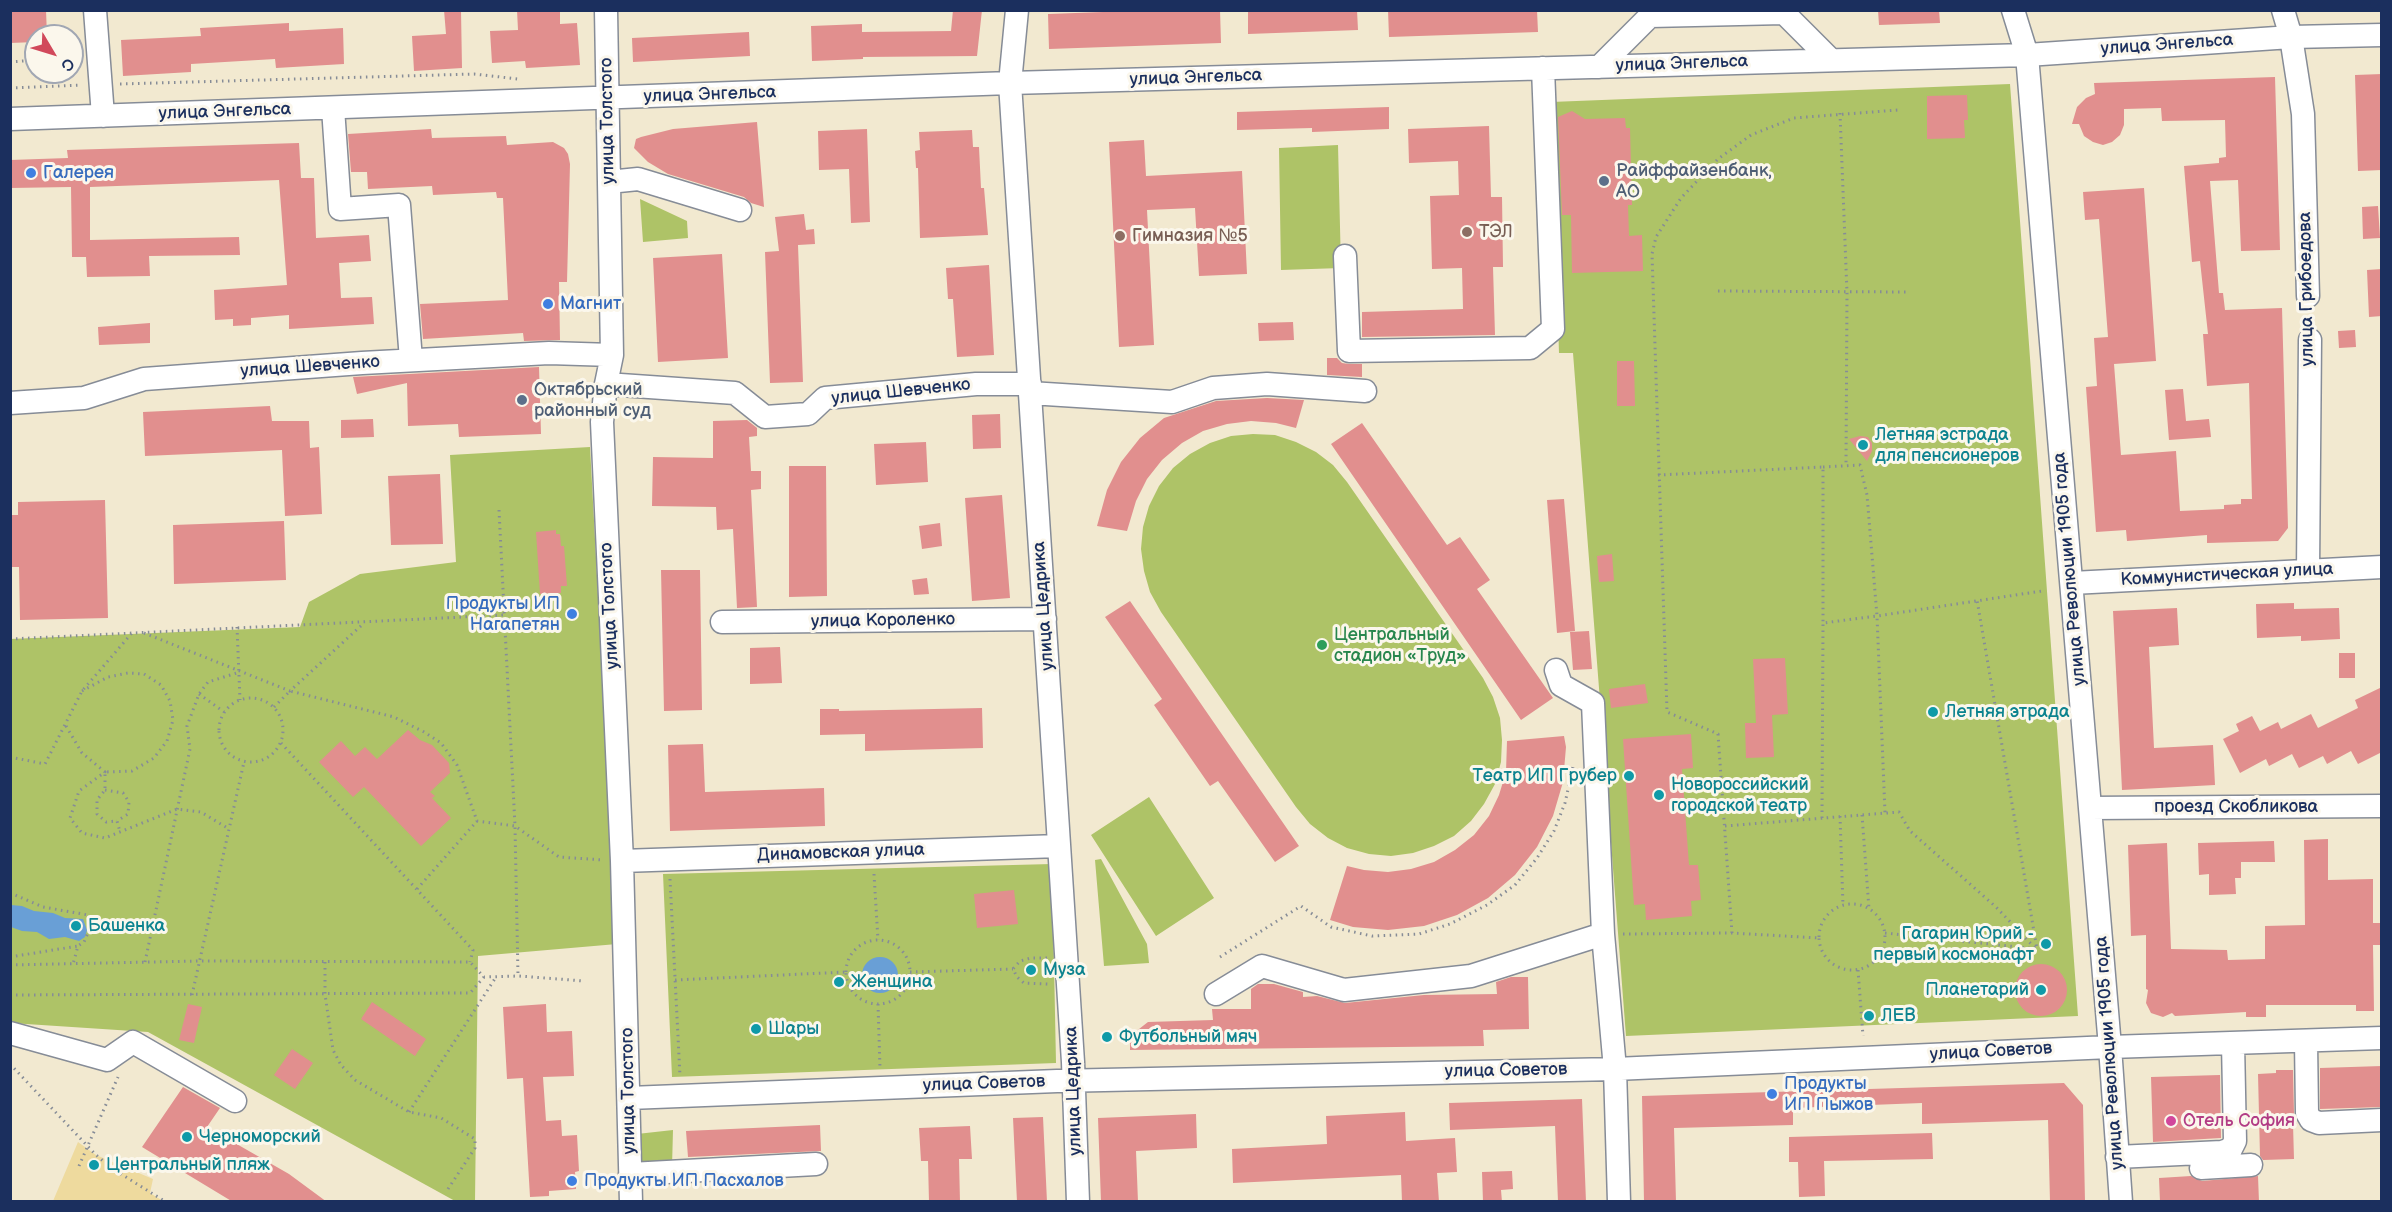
<!DOCTYPE html>
<html>
<head>
<meta charset="utf-8">
<style>
	body { margin:0 }
	#map { position:relative; width:2392px; height:1212px; overflow:hidden; background:#f2e9d0; font-family:"Balsamiq Sans",sans-serif }
	canvas { display:block }
	.frame { position:absolute; inset:0; border:12px solid #1b2f5e; pointer-events:none }
	.north { position:absolute; left:24px; top:24px; width:60px; height:60px; box-sizing:border-box; background:#fbf7ec; border:2px solid #a1a7b3; border-radius:50%; rotate:128deg; font-size:16px; font-weight:700; line-height:24px; text-align:center; color:#1b2f5e }
	.north::after { content:''; display:block; margin:auto; width:21px; height:27px; background:#d1495b; clip-path:polygon(50% 0,100% 100%,50% 72%,0 100%) }
</style>
</head>
<body>
<div id="map">
<canvas width="2392" height="1212"></canvas>
<div class="frame"></div>
<div class="north">С</div>
</div>
<script>
const context = document.querySelector('canvas').getContext('2d');
context.lineJoin = 'round';
function paint(path, color) { context.fillStyle = color; context.fill(path, 'evenodd'); }
const toPath = rows => new Path2D(rows.map(r => 'M' + r).join(''));
function strokePath(path, color, width, dash) { context.strokeStyle = color; context.lineWidth = width; context.lineCap = dash ? 'butt' : 'round'; context.setLineDash(dash || []); context.stroke(path); }
function write(font, color, halo, rows, align = 'center') {
  context.font = font + ' "Balsamiq Sans",sans-serif'; context.lineWidth = 6; context.setLineDash([]); context.textBaseline = 'middle'; context.strokeStyle = halo; context.fillStyle = color; for (const [text, x, y, turn = 0] of rows) {
    context.save(); context.translate(x, y); context.rotate((+turn || 0) * Math.PI / 180); context.textAlign = isNaN(turn) ? turn : align; if (halo) context.strokeText(text, 0, 0); context.fillText(text, 0, 0); context.restore();
  }
}
paint(toPath([
	[2010,84,2078,1016,1626,1036,1573,353,1559,353,1551,102],
	[1338,145,1341,268,1281,270,1279,148],
	[640,199,687,221,688,238,643,242],
	[1253,434,1275,435,1296,442,1316,452,1333,465,1347,482,1483,678,1493,697,1500,718,1502,740,1501,762,1495,784,1484,804,1471,821,1454,836,1434,846,1413,853,1391,856,1369,854,1347,848,1328,838,1310,824,1296,807,1161,612,1150,592,1144,571,1141,549,1143,527,1149,506,1159,486,1173,468,1190,454,1210,443,1231,436],
	[590,447,617,944,478,956,475,1201,455,1201,148,1032,11,1023,10,639,300,627,309,602,360,574,456,562,450,455],
	[1149,797,1214,898,1156,936,1091,835],
	[1101,859,1147,944,1149,963,1104,966,1095,860],
	[1052,864,1056,1063,672,1077,663,874],
	[673,1130,672,1167,637,1170,637,1134]
]), '#aec367');
paint(toPath([
	[78,1142,96,1155,153,1179,150,1193,163,1201,53,1201]
]), '#eeda9e');
paint(toPath([
	[11,905,22,906,34,911,53,913,65,918,83,919,87,930,85,937,79,941,65,937,49,939,37,932,22,931,11,927],
	'862 975a18 18 0 1 1 36 0a18 18 0 1 1-36 0Z'
]), '#699fd6');
paint(toPath([
	[10,10,46,10,47,36,36,36,36,42,10,43],
	[444,10,461,10,462,68,414,71,412,36,446,34],
	[517,10,560,10,560,24,577,23,580,65,526,68,525,61,492,63,490,31,518,30],
	[953,10,982,10,977,56,863,57,863,59,812,61,811,26,862,24,862,32,951,31],
	[1158,10,1220,10,1221,43,1049,49,1048,14],
	[1248,10,1357,10,1358,30,1248,34],
	[1388,10,1537,10,1538,32,1389,37],
	[1878,10,1939,10,1940,23,1879,25],
	[289,23,289,31,343,28,344,64,276,68,275,59,191,64,191,72,123,76,121,40,201,36,200,28],
	[749,32,750,56,633,62,632,38],
	[2382,74,2382,170,2358,171,2355,75],
	[2275,77,2280,250,2241,251,2238,180,2210,181,2219,293,2223,293,2225,310,2282,308,2288,528,2278,541,2207,543,2207,535,2127,541,2126,530,2096,532,2086,387,2097,386,2094,338,2108,337,2099,219,2085,220,2083,192,2144,188,2156,361,2114,364,2121,455,2176,451,2180,511,2224,509,2224,505,2241,504,2241,499,2252,499,2249,383,2207,386,2203,334,2208,334,2200,261,2192,262,2184,166,2219,163,2219,158,2226,157,2225,120,2162,121,2161,108,2124,109,2124,125,2120,135,2112,142,2103,145,2093,142,2084,136,2079,124,2072,124,2077,107,2086,98,2095,94,2094,83],
	[1967,95,1968,120,1964,120,1965,138,1927,139,1927,96],
	[1389,107,1389,129,1312,132,1312,128,1237,130,1237,112],
	[1572,111,1585,119,1625,118,1626,128,1630,128,1632,205,1628,205,1629,236,1642,235,1643,271,1572,273,1571,215,1562,215,1558,117],
	[757,122,764,207,751,203,744,197,668,174,648,162,634,148,636,139,641,137,673,129],
	[1489,126,1491,197,1502,197,1503,267,1493,267,1495,335,1362,337,1362,312,1463,309,1462,268,1432,269,1430,196,1459,195,1458,161,1409,163,1408,129],
	[431,129,432,138,506,136,507,145,553,142,564,148,568,154,570,164,567,282,559,282,560,340,524,341,523,333,423,339,420,304,508,300,503,198,497,198,496,192,433,195,432,186,368,189,367,172,351,172,348,134],
	[867,129,870,222,851,223,849,169,819,170,818,131],
	[972,130,973,147,979,147,981,188,984,188,988,235,920,238,918,168,916,168,915,151,920,150,919,132],
	[1144,140,1146,176,1242,171,1247,274,1199,276,1195,208,1147,210,1154,345,1119,347,1109,142],
	[299,143,301,178,314,178,316,238,369,235,371,261,339,263,341,298,372,297,374,324,289,329,289,315,251,318,251,325,233,326,233,319,215,320,214,290,287,285,279,180,90,187,90,240,239,237,240,255,149,256,150,276,87,277,86,257,72,257,71,187,10,188,10,160,68,158,67,150],
	[2378,206,2380,238,2363,239,2362,207],
	[804,214,806,230,814,229,815,244,798,245,803,382,770,383,765,252,779,251,775,217],
	[722,254,728,358,658,362,653,258],
	[989,265,994,355,957,357,953,299,948,299,946,268],
	[2382,269,2382,316,2369,317,2367,270],
	[1293,322,1294,340,1259,341,1258,323],
	[150,323,150,343,99,345,98,327],
	[2355,330,2356,347,2339,348,2338,331],
	[1327,358,1337,358,1342,363,1349,364,1362,364,1362,377,1327,375],
	[1617,361,1634,361,1635,406,1617,406],
	[539,367,541,434,459,437,458,424,408,426,407,383,357,394,353,377],
	[2183,389,2186,421,2209,419,2211,437,2169,440,2165,390],
	[1267,398,1304,400,1296,428,1276,423,1251,421,1227,424,1203,431,1182,443,1162,460,1147,479,1136,501,1127,531,1097,526,1107,490,1121,462,1140,438,1164,418,1216,401],
	[270,406,272,421,309,421,310,448,319,447,322,514,285,516,282,450,145,456,143,412],
	[1000,414,1001,448,973,449,972,415],
	[373,419,374,437,341,438,341,420],
	[747,420,757,428,757,436,749,437,751,471,761,471,761,489,751,490,757,607,737,608,733,529,717,530,716,507,652,506,653,457,713,458,713,421],
	[1362,423,1447,545,1460,537,1490,580,1477,589,1553,698,1521,720,1331,444],
	[1860,436,1868,437,1872,443,1872,451,1867,461,1849,439],
	[926,442,928,482,876,485,874,444],
	[789,466,826,466,827,596,789,597],
	[440,474,443,544,391,545,388,476],
	[1002,495,1010,598,972,601,965,498],
	[1564,499,1575,631,1557,633,1547,500],
	[105,500,108,618,20,620,19,567,10,567,10,515,18,515,18,502],
	[284,521,286,580,174,584,173,525],
	[940,523,942,546,922,549,919,526],
	[556,530,556,534,560,534,561,546,564,546,567,586,561,586,561,593,540,594,536,532],
	[1612,554,1614,581,1599,582,1597,556],
	[661,570,700,570,702,710,664,711],
	[927,578,929,594,914,595,912,580],
	[1130,601,1299,846,1275,862,1218,781,1210,786,1154,705,1162,699,1105,617],
	[2294,603,2294,609,2339,608,2340,639,2301,641,2301,636,2257,638,2256,604],
	[2177,608,2179,645,2149,647,2154,748,2213,745,2215,785,2122,790,2113,611],
	[1589,631,1592,669,1573,670,1570,632],
	[780,647,782,683,750,684,750,648],
	[2339,653,2355,653,2355,678,2339,678],
	[1785,658,1788,714,1772,715,1774,757,1746,758,1745,723,1756,723,1753,659],
	[1645,684,1648,703,1611,708,1609,689],
	[2382,687,2382,752,2358,764,2351,751,2327,764,2323,756,2299,768,2292,754,2269,766,2266,759,2240,773,2223,739,2239,731,2236,724,2252,716,2260,731,2278,722,2281,729,2311,714,2318,728,2358,708,2355,700],
	[982,708,983,748,865,751,865,734,820,735,820,709,839,709,839,711],
	[408,730,420,740,432,745,449,763,450,773,430,792,435,796,432,798,451,818,421,846,364,787,353,797,319,762,341,741,355,756,365,747,377,759],
	[1691,734,1693,768,1682,769,1689,865,1698,865,1701,900,1691,901,1692,916,1646,920,1645,904,1634,905,1623,739],
	[1564,736,1566,747,1563,782,1553,816,1537,847,1515,875,1488,898,1457,915,1424,926,1388,930,1353,927,1330,920,1347,866,1364,870,1388,872,1411,869,1434,862,1455,850,1474,835,1489,816,1499,795,1506,772,1507,741],
	[703,744,705,792,824,788,825,826,670,831,668,745],
	[2328,839,2328,880,2373,879,2373,923,2382,923,2382,945,2373,945,2374,1011,2356,1011,2356,1005,2266,1005,2266,1017,2246,1017,2246,1012,2175,1016,2172,1013,2163,1017,2151,1013,2146,1003,2148,990,2146,989,2146,935,2131,936,2128,845,2167,843,2171,949,2227,950,2228,960,2265,959,2265,926,2305,925,2304,840],
	[2274,841,2275,862,2241,862,2241,878,2235,878,2236,894,2209,895,2209,874,2199,875,2198,843],
	[1014,890,1018,924,977,928,974,894],
	'2015 990a26 26 0 1 1 52 0a26 26 0 1 1-52 0Z',
	[1511,977,1528,977,1529,1029,1483,1030,1484,1046,1130,1050,1130,1036,1148,1022,1213,1020,1212,1009,1251,1009,1251,989,1258,984,1274,984,1303,992,1303,997,1317,996,1345,1003,1424,995,1497,994,1496,982],
	[372,1002,426,1039,415,1056,361,1019],
	[188,1004,202,1007,194,1043,179,1040],
	[546,1004,547,1032,572,1031,574,1076,543,1077,546,1121,561,1120,562,1136,577,1135,579,1171,575,1172,576,1189,549,1191,549,1196,530,1197,523,1078,507,1079,503,1007],
	[292,1049,313,1063,295,1089,274,1075],
	[2382,1066,2382,1107,2320,1109,2320,1068],
	[2276,1070,2293,1070,2294,1113,2297,1124,2293,1124,2294,1159,2263,1160,2260,1156,2258,1074,2276,1073],
	[2220,1075,2221,1138,2153,1142,2151,1077],
	[2064,1083,2083,1105,2085,1202,2050,1202,2048,1120,1922,1124,1922,1103,1793,1108,1793,1125,1674,1128,1676,1202,1644,1202,1642,1096],
	[183,1087,220,1108,207,1127,289,1174,327,1202,233,1202,142,1147],
	[1582,1099,1586,1202,1558,1202,1555,1126,1450,1130,1449,1103],
	[1405,1112,1406,1141,1455,1138,1457,1172,1437,1173,1439,1202,1402,1202,1401,1175,1233,1183,1232,1149,1327,1144,1326,1116],
	[1196,1114,1197,1148,1136,1151,1138,1202,1101,1202,1098,1118],
	[1043,1117,1047,1202,1017,1202,1013,1118],
	[820,1125,821,1151,688,1157,686,1131],
	[970,1126,972,1159,959,1159,960,1202,929,1202,928,1161,921,1161,919,1128],
	[1932,1133,1933,1159,1824,1161,1825,1196,1799,1197,1798,1162,1789,1162,1789,1137],
	[1512,1171,1513,1189,1501,1190,1502,1202,1483,1202,1482,1172],
	[2191,1176,2202,1181,2258,1176,2259,1202,2160,1202,2159,1178]
]), '#e18f8e');
const minor = toPath([
	[95,10,103,116],
	[606,10,612,355,606,384,602,422,622,861,631,1202],
	[1017,10,1010,83,1073,1062,1078,1202],
	[2013,10,2027,55,2110,1047,2121,1202],
	[2283,10,2291,37,2303,114,2308,296],
	[1599,67,1650,16,1784,13,1831,60],
	[333,108,340,209,399,205,411,360],
	[10,119,1010,83,2027,55,2291,37,2382,35],
	[609,182,638,179,740,210],
	[1345,256,1349,351,1530,348,1553,329,1543,68],
	[606,384,735,393,765,417,808,414,825,398,976,384,1030,384],
	[1030,393,1172,402,1213,388,1267,384,1365,391],
	[10,403,84,398,144,379,362,363,549,353,612,355],
	[2308,571,2310,340],
	[2072,583,2382,567],
	[722,622,1045,619],
	[1556,670,1561,685,1593,703,1603,934,1615,1069,1619,1202],
	[2090,808,2382,806],
	[622,861,1059,846],
	[1216,994,1262,966,1344,990,1471,976,1603,934],
	[10,1033,107,1060,133,1042,235,1101],
	[2306,1041,2307,1113,2311,1120,2319,1123,2382,1120],
	[629,1098,1057,1081,1615,1069,2110,1047,2382,1038],
	[2117,1157,2222,1152,2231,1149,2235,1141,2233,1043],
	[2201,1168,2251,1165],
	[630,1174,816,1164]
]);
strokePath(minor, '#868c97', 25);
strokePath(toPath([
	[10,62,36,60],
	[120,84,474,74,518,79],
	[10,88,81,85],
	[1840,113,1847,293,1846,466],
	[1718,291,1907,292],
	[1823,467,1860,465,1867,495,1877,616,1885,813],
	[1658,475,1823,467,1823,623,1877,616,2042,591],
	[499,510,515,826,518,976],
	[237,627,240,700],
	[144,633,290,691,364,623],
	[10,639,504,615],
	[82,691,108,677,128,673,144,674,161,685,170,701,173,720,167,741,154,758,132,771,105,772,105,790,97,800,97,814,106,822,117,821,120,832],
	[199,694,224,712],
	'219 730a32 32 0 1 1 64 0a32 32 0 1 1-64 0Z',
	[274,707,290,691,394,717,424,732,441,743,457,765,477,821,515,826,559,857,604,860],
	[66,726,82,753,105,772,79,791,70,818,82,833,105,838,177,809,201,812,229,829],
	[281,743,473,950,470,962],
	[10,757,45,764,82,691,132,633],
	[105,790,123,793,129,802,128,814,117,821],
	[1862,815,1869,909],
	[1840,816,1843,906],
	[1822,818,1823,623],
	[1725,826,1899,812,1910,831,1996,907,2035,948],
	[874,874,878,940],
	[670,879,680,1076],
	[417,889,477,821],
	[10,897,15,895,43,907,88,915,90,928,84,942,78,946],
	'1819 937a33 33 0 1 1 66 0a33 33 0 1 1-66 0Z',
	[1732,933,1718,734,1667,712,1652,254,1656,237,1681,198,1718,159,1751,135,1794,118,1898,110],
	[1885,933,2037,949,1977,600],
	[1623,934,1732,933,1819,938],
	'846 972a32 32 0 1 1 64 0a32 32 0 1 1-64 0Z',
	[10,957,78,946,73,964],
	[1220,957,1301,906,1331,927,1372,936,1419,934,1450,924,1487,905,1515,885,1537,858,1554,831,1565,803,1573,767,1575,767],
	[1047,958,1031,958,1020,961,1013,969,1017,977,1024,983,1048,984],
	[145,962,190,749,187,726,199,694,208,682,240,672],
	[325,962,325,994,333,1050,341,1065,355,1080,409,1112,441,1118,475,1139,475,1148,446,1192],
	[10,965,200,961,470,962,484,977,519,976,584,981],
	[1858,970,1863,1036],
	[910,972,1013,969],
	[675,980,846,972],
	[10,995,470,993,484,977],
	[192,995,244,762],
	[878,1004,880,1068],
	[10,1064,96,1155,113,1169,166,1202],
	[409,1112,496,977],
	[79,1166,118,1077]
]), '#868c97', 3, [1.5, 4.5]);
strokePath(minor, '#fff', 22);
for (const [x, y, r, color] of [
	[31,173,6,"#3f7fe0"],
	[1604,181,6,"#5c6f8a"],
	[1467,232,6,"#8d6e63"],
	[1120,236,6,"#8d6e63"],
	[548,304,6,"#3f7fe0"],
	[522,400,6,"#5c6f8a"],
	[1863,445,6,"#0f9aa8"],
	[572,614,6,"#3f7fe0"],
	[1322,645,6,"#2e9e5b"],
	[1933,712,6,"#0f9aa8"],
	[1629,776,6,"#0f9aa8"],
	[1659,795,6,"#0f9aa8"],
	[76,926,6,"#0f9aa8"],
	[2046,944,6,"#0f9aa8"],
	[1031,970,6,"#0f9aa8"],
	[839,982,6,"#0f9aa8"],
	[2041,990,6,"#0f9aa8"],
	[1869,1016,6,"#0f9aa8"],
	[756,1029,6,"#0f9aa8"],
	[1107,1037,6,"#0f9aa8"],
	[1772,1094,6,"#3f7fe0"],
	[2171,1121,6,"#d1479c"],
	[187,1137,6,"#0f9aa8"],
	[94,1165,6,"#0f9aa8"],
	[572,1181,6,"#3f7fe0"]
]) { const dot = new Path2D(); dot.arc(x, y, r, 0, 2 * Math.PI); context.fillStyle = color; context.fill(dot); strokePath(dot, '#fbf7ec', 2); }
write('18px', '#1b2f5e', '#fbf7ec', [
	["улица Энгельса",2167,45,-4],
	["улица Энгельса",1682,64,-2],
	["улица Энгельса",1196,78,-2],
	["улица Энгельса",710,95,-2],
	["улица Энгельса",225,112,-2],
	["улица Толстого",608,121,-91],
	["улица Грибоедова",2307,289,-91],
	["улица Шевченко",310,367,-4],
	["улица Шевченко",901,392,-6],
	["улица Революции 1905 года",2070,569,-95],
	["Коммунистическая улица",2227,575,-3],
	["улица Толстого",610,606,-93],
	["улица Цедрика",1044,606,-94],
	["улица Короленко",883,621,-1],
	["проезд Скобликова",2236,807],
	["Динамовская улица",841,853,-2],
	["улица Советов",1991,1052,-3],
	["улица Революции 1905 года",2110,1053,-94],
	["улица Советов",1506,1071,-1],
	["улица Советов",984,1084,-2],
	["улица Толстого",629,1091,-91],
	["улица Цедрика",1074,1091,-92]
]);
write('18px', '#4e5e75', '#fbf7ec', [
	["Райффайзенбанк,",1616,171],
	["АО",1616,192],
	["Октябрьский",534,390],
	["районный суд",534,411]
], 'left');
write('18px', '#366cbe', '#fbf7ec', [
	["Галерея",43,173],
	["Магнит",560,304],
	["Продукты ИП",560,604,"right"],
	["Нагапетян",560,625,"right"],
	["Продукты",1784,1084],
	["ИП Пыжов",1784,1105],
	["Продукты ИП Пасхалов",584,1181]
], 'left');
write('18px', '#785e54', '#fbf7ec', [
	["ТЭЛ",1479,232],
	["Гимназия №5",1132,236]
], 'left');
write('18px', '#0d838f', '#fbf7ec', [
	["Летняя эстрада",1875,435],
	["для пенсионеров",1875,456],
	["Летняя этрада",1945,712],
	["Театр ИП Грубер",1617,776,"right"],
	["Новороссийский",1671,785],
	["городской театр",1671,806],
	["Башенка",88,926],
	["Гагарин Юрий -",2034,934,"right"],
	["первый космонафт",2034,955,"right"],
	["Муза",1043,970],
	["Женщина",851,982],
	["Планетарий",2029,990,"right"],
	["ЛЕВ",1881,1016],
	["Шары",768,1029],
	["Футбольный мяч",1119,1037],
	["Черноморский",199,1137],
	["Центральный пляж",106,1165]
], 'left');
write('18px', '#27864d', '#fbf7ec', [
	["Центральный",1334,635],
	["стадион «Труд»",1334,656]
], 'left');
write('18px', '#b23c85', '#fbf7ec', [
	["Отель София",2183,1121]
], 'left');
</script>
</body>
</html>
